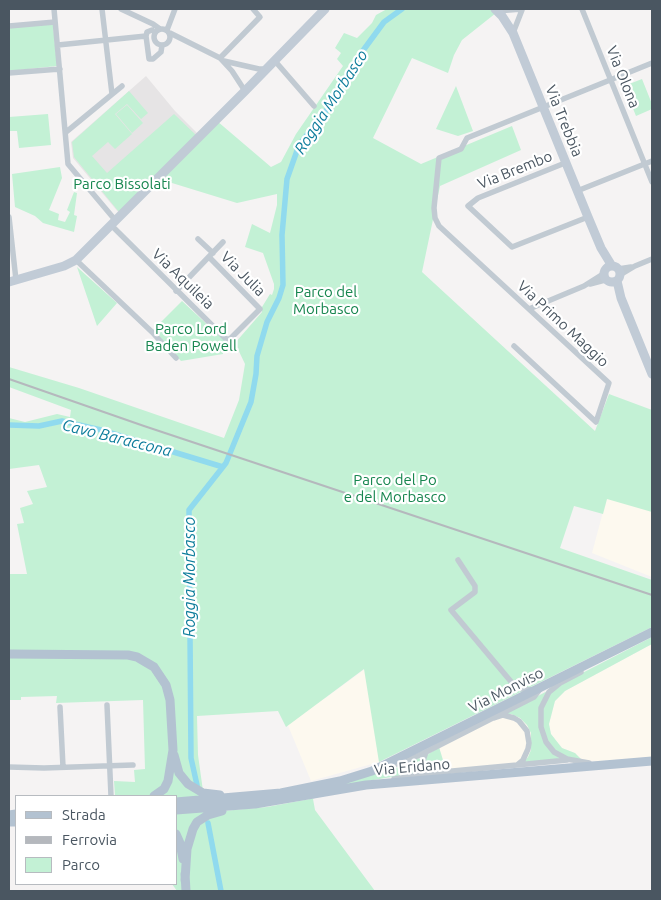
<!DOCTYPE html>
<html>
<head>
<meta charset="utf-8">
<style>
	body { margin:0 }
	#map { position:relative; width:661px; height:900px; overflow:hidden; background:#f5f3f3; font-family:Ubuntu,sans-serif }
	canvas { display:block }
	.frame { position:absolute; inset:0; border:10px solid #4a5661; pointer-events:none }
	.legend { position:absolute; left:15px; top:795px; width:162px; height:90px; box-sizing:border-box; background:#fff; border:1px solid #b7bbc0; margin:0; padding:6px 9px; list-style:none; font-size:15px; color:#4a5661 }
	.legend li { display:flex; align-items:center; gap:10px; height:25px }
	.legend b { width:25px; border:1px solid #b7bbc0 }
</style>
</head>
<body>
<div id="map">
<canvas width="661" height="900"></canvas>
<div class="frame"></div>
<ul class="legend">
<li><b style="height:6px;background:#b3c2d1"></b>Strada</li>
<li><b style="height:6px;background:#b5b8bd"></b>Ferrovia</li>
<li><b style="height:14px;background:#c3f1d5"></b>Parco</li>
</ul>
</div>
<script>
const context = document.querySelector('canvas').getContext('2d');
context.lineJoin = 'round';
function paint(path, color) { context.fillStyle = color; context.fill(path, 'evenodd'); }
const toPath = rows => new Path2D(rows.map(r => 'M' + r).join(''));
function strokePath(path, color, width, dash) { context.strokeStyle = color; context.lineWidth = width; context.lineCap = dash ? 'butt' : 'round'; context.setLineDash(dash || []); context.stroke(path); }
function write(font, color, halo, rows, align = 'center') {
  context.font = font + ' Ubuntu,sans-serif'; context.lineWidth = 4.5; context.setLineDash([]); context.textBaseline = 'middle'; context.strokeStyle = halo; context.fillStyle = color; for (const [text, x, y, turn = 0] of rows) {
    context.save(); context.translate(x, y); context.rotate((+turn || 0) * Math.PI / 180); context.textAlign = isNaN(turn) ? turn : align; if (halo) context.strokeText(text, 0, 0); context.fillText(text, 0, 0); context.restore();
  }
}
paint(toPath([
	[607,497,652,511,652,577,592,553],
	[652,644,652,757,598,761,582,760,575,753,562,748,551,734,549,724,555,701,565,691],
	[365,669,379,762,311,781,287,723,327,697],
	[503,714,511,714,520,718,527,725,531,733,531,750,528,757,523,763,446,770,439,747]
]), '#fdf9ef');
paint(toPath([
	[146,76,175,111,198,134,119,213,73,158,71,142]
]), '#e6e4e5');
paint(toPath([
	[387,9,491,9,496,13,462,40,454,55,448,73,412,58,373,138,421,164,512,126,521,150,440,186,422,272,595,431,609,394,652,410,652,512,607,499,603,514,574,506,560,548,652,580,652,627,379,762,364,669,286,727,278,711,197,716,198,755,203,791,211,812,267,807,315,798,313,799,315,810,375,891,177,891,172,884,176,884,176,796,115,796,114,781,135,782,134,770,145,769,143,700,56,703,57,696,21,697,21,700,10,700,9,698,9,574,27,574,17,524,24,523,20,508,33,504,27,491,47,487,39,465,9,469,9,418,25,422,57,414,70,417,71,410,9,387,9,367,79,388,224,438,239,400,245,364,235,343,262,312,262,307,270,294,272,295,274,289,274,284,263,253,245,247,252,224,270,233,277,205,277,194,237,203,159,179,217,121,271,167,281,162,296,134,343,66,337,59,341,53,335,48,344,33,357,38,372,23,376,15],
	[53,24,57,66,9,71,9,28],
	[642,79,652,104,652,109,636,116,624,86],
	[456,86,473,131,458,136,436,129],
	[129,91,148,113,141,119,127,104,115,114,132,134,115,149,108,142,92,156,107,173,174,114,196,135,119,212,74,157,72,142],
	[127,105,143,123,132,133,116,114],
	[48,114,51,145,19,148,17,131,9,131,9,117],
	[60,167,62,178,49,210,59,214,58,220,65,222,70,212,67,210,74,192,77,193,74,215,77,216,74,232,43,223,35,216,15,207,12,174],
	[77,267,117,303,97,326],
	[182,301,225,341,223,354,181,361,153,330],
	[652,637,652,644,565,691,555,701,549,724,551,734,562,748,575,753,582,760,523,763,528,757,531,750,531,733,527,725,520,718,511,714,503,714],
	[439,747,446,770,434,771,429,769,426,766,425,758,427,755],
	[419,758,420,759,422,770,421,772,338,786,380,771,399,767]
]), '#c3f1d5');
strokePath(toPath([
	[9,425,39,426,62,421,101,430,223,467],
	[197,785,191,758,189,510,226,463,251,402,256,374,257,356,267,322,279,298,283,285,282,235,287,179,299,145,329,107,359,56,384,22,402,9],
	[208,823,221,891]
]), '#90daee', 5.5);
strokePath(toPath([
	[54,9,68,164,116,221],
	[102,9,112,94],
	[121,9,153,24,160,29],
	[582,9,652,182],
	[497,11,522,9],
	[9,26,55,22],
	'154 37a8 8 0 1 1 16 0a8 8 0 1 1-16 0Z',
	[152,30,147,32,146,36,149,59,153,59,161,52,162,45],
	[167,30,175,9],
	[170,33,220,58,232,71,245,91],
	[513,33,522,10],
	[58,45,146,36],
	[220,58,260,17,253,9],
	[224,61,259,69,266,69],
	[275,61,314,106],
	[9,73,60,69],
	[66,132,122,86],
	[565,163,478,198,468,206,512,247,588,217],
	[577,191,652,161],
	[9,217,16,280],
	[111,225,226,339,230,339,260,309,209,257],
	[198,239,213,253],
	[76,260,152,332,176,358],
	[618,269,631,267],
	[620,275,635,266,652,259],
	[590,284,605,280],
	[176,291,223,242],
	[529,309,584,286,603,274],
	[514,346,596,422,609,383,439,226,435,218,434,208,439,158,461,149,467,138,652,63],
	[458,560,475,586,475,592,451,610,513,684,522,689,533,690],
	[581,672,560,683,549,692,541,708,541,727,546,742,554,752,567,759,589,763],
	[107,705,111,796],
	[60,707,63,767],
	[494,718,503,715,514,718,519,721,527,731,529,743,528,749,523,760,517,765,431,773,424,767,423,761,426,752,534,697,540,689],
	[391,765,402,763,426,752],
	[517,765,567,760],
	[9,767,44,768,133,765],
	[394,779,431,773]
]), '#c1cad2', 5.5);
strokePath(toPath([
	[495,9,502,16,513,33,588,217,601,248,612,266],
	'604 274a8 8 0 1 1 16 0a8 8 0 1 1-16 0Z',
	[617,281,621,298,652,374],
	[9,282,64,266,76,260,245,91,325,9]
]), '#c1cbd6', 9);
strokePath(toPath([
	[9,654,128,655,137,657,154,667,166,685,170,700,173,750,168,781,164,789,154,796],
	[174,755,179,773,188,784,203,793,220,795],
	[176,802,281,793,340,781,372,771,652,632],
	[176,810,255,804,366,785,652,761],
	[9,815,16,814],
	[9,822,16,822],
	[176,834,180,843,183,859],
	[185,874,186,891],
	[185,880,187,849,193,829,197,822,208,815,222,811]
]), '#b3c2d1', 9);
strokePath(toPath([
	[9,379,144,426,652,595]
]), '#b5b8bd', 2);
write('15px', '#4a5661', '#fff', [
	["Via Olona",623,77,68],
	["Via Trebbia",564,121,68],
	["Via Brembo",515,170,-22],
	["Via Julia",243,274,45],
	["Via Aquileia",183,279,44],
	["Via Primo Maggio",563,324,43],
	["Via Monviso",506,690,-27],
	["Via Eridano",412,767,-5]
]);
write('15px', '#17864f', '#fff', [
	["Parco Bissolati",122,184],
	["Parco del",326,292],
	["Morbasco",326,309],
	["Parco Lord",191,329],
	["Baden Powell",191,346],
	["Parco del Po",395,480],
	["e del Morbasco",395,497]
]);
write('italic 16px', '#0c7c9b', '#fff', [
	["Roggia Morbasco",331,102,-57],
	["Cavo Baraccona",117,438,14],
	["Roggia Morbasco",190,577,-90]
]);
</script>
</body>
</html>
